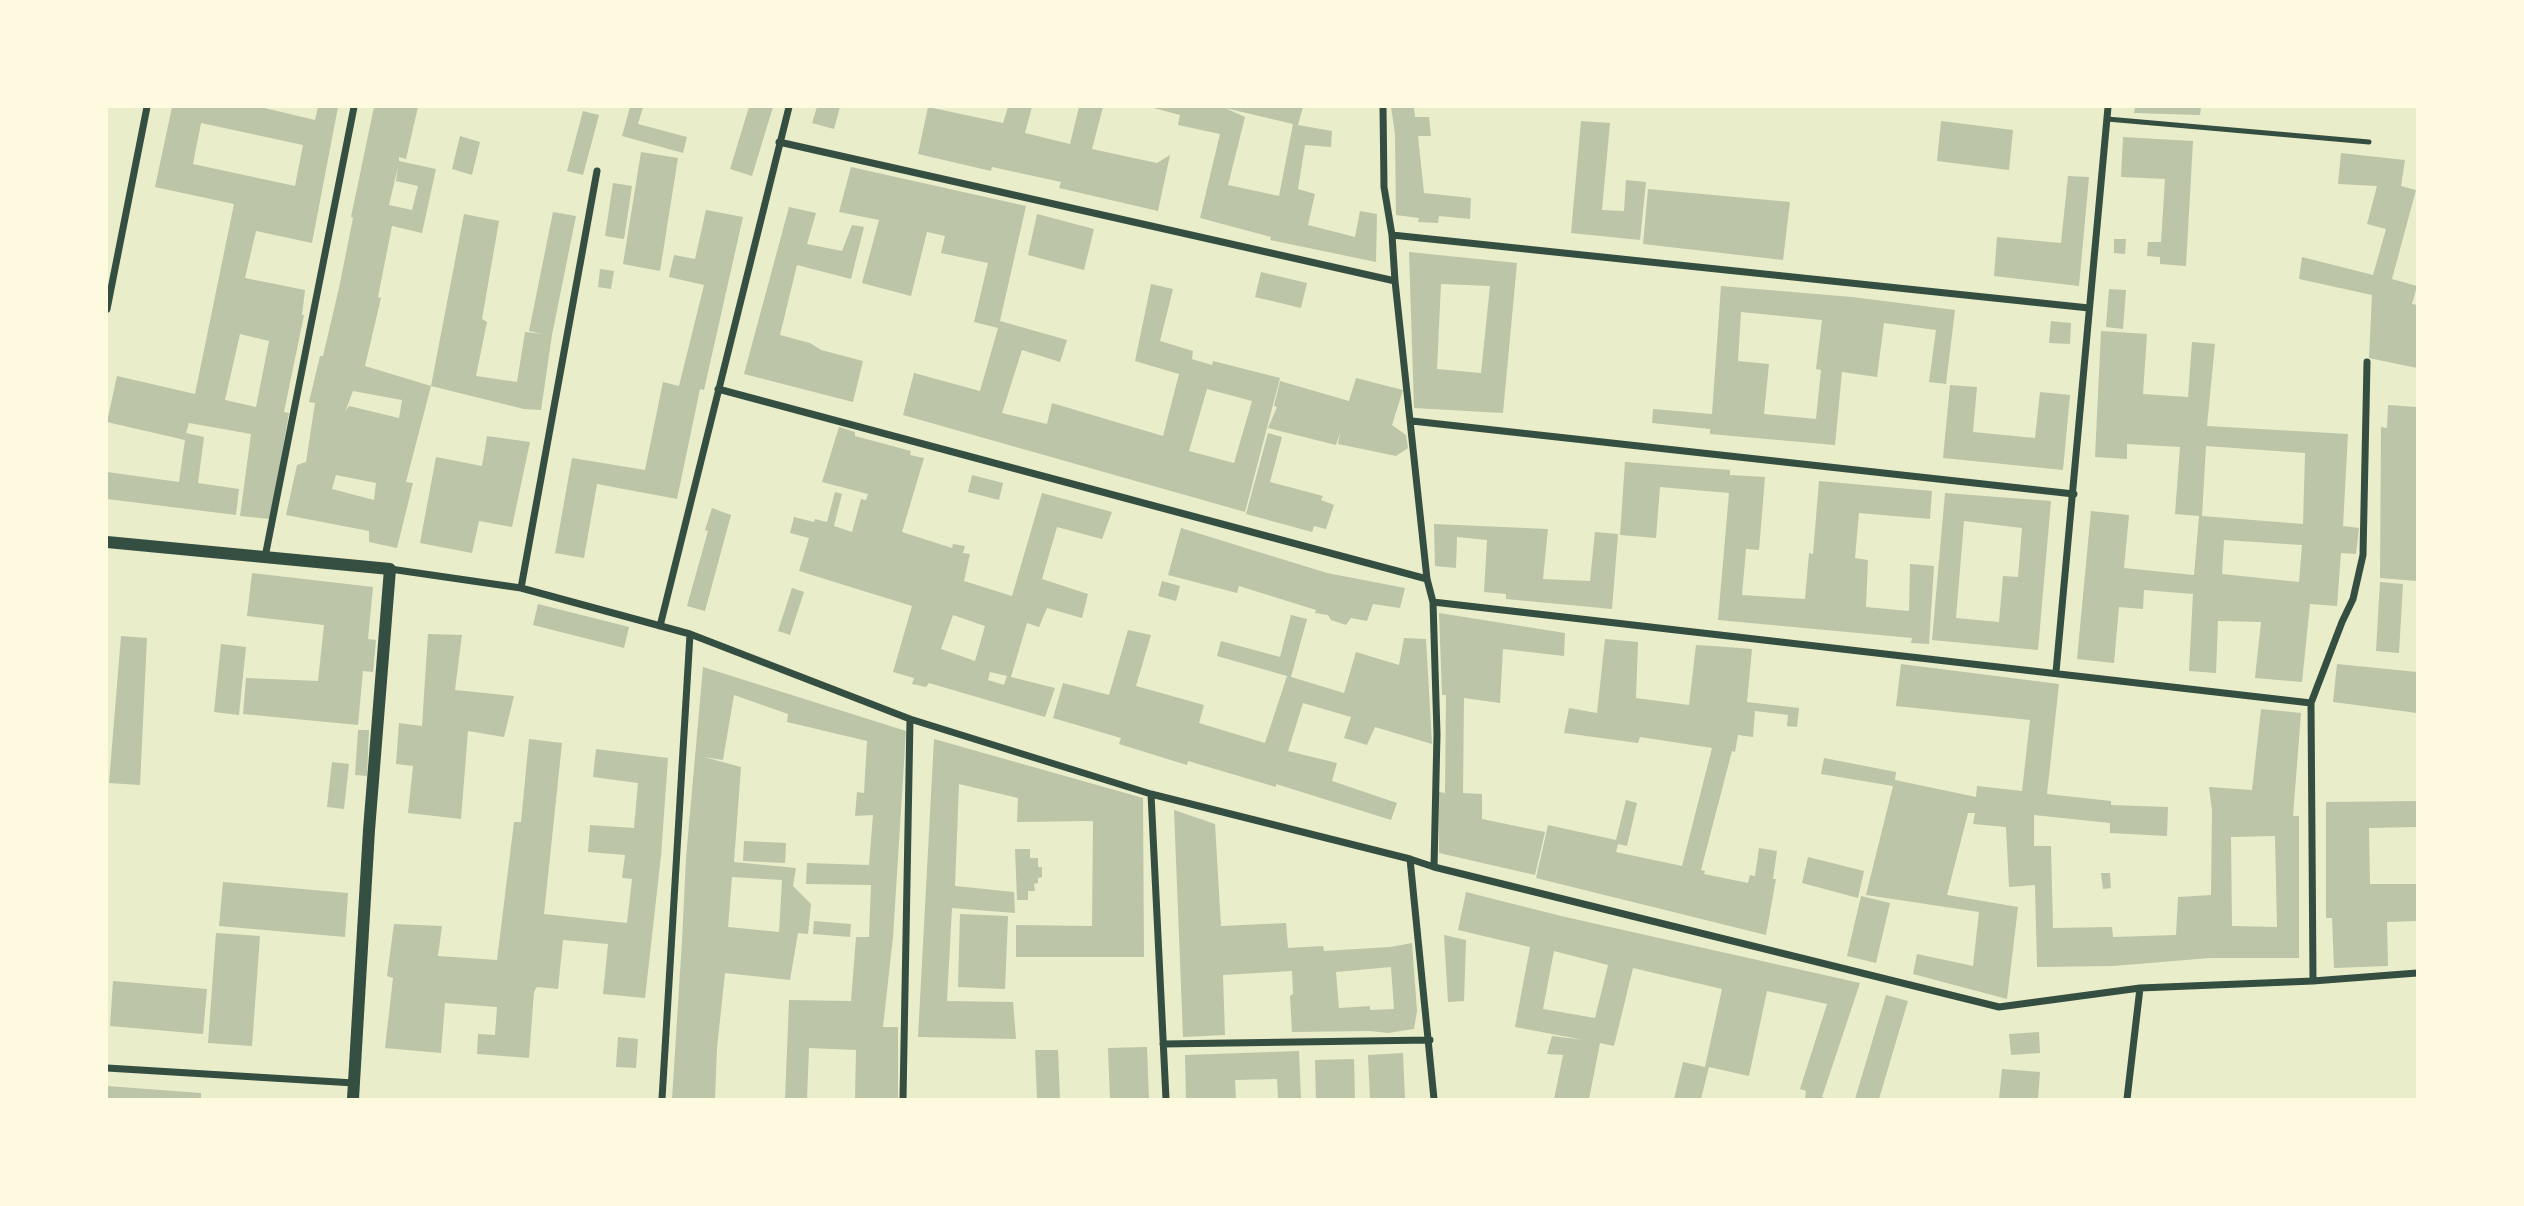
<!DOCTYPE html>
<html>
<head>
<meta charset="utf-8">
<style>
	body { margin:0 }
	#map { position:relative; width:2524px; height:1206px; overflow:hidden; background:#e9edc9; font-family:Merriweather,serif }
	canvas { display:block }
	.frame { position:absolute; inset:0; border:108px solid #fefae0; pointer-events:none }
</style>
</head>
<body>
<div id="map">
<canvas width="2524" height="1206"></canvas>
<div class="frame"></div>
</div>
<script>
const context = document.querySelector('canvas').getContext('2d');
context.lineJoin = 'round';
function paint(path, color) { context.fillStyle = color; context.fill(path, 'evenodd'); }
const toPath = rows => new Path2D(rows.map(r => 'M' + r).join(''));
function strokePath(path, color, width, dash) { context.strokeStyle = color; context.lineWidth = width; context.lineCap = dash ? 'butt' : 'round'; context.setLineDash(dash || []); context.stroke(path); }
paint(toPath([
	[172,107,260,107,315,120,318,107,338,107,312,243,256,231,245,278,305,290,302,315,304,315,284,412,289,413,270,519,240,516,251,434,189,423,186,433,204,437,198,483,239,489,236,515,107,499,107,472,179,482,185,440,107,422,117,376,195,394,234,204,155,187],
	[201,123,303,145,295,186,193,164],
	[240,334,269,341,256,407,225,400],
	[374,107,418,107,406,159,399,157,399,161,436,169,422,233,392,226,378,297,381,298,365,366,431,386,406,482,413,483,397,548,369,542,369,531,286,515,297,465,306,462,315,403,309,402,320,356,323,356,339,288,353,218,351,217],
	[398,167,396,181,418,186,412,210,389,205],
	[353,391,402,400,399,418,349,406,345,412],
	[336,475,376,483,374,500,332,489],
	[630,107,643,107,638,124,687,137,683,153,622,136],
	[749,107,773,107,752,176,730,169],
	[817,107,840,107,834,129,812,123],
	[928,107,1003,123,1008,107,1032,107,1025,133,1070,144,1079,107,1103,107,1092,149,1157,163,1170,155,1158,211,1059,188,1061,182,992,167,991,171,918,154],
	[1150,107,1303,107,1298,125,1332,131,1331,147,1305,145,1298,189,1315,194,1308,225,1355,237,1360,211,1377,214,1376,262,1270,240,1271,237,1200,218,1220,134,1178,125,1180,115],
	[1225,108,1293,124,1279,196,1228,185,1245,117],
	[1391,107,1414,107,1415,117,1429,117,1431,136,1418,136,1424,193,1471,198,1470,219,1439,216,1438,223,1418,222,1419,218,1396,215,1395,134],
	[2135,107,2201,107,2200,115,2134,113],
	[583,111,599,115,583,175,567,171],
	[1581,121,1610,123,1602,210,1624,211,1626,180,1646,182,1640,240,1571,233],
	[1941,121,2013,130,2009,170,1937,161],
	[460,136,480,142,472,175,452,169],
	[2123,137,2193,141,2186,266,2160,264,2160,257,2147,256,2148,242,2161,242,2165,179,2121,177],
	[641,152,678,158,660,271,623,264],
	[2341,153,2405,160,2401,186,2416,190,2392,279,2417,286,2412,304,2417,305,2417,368,2369,358,2372,295,2299,279,2302,257,2373,275,2386,229,2367,224,2377,186,2338,184],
	[851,167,1026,206,1000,321,1067,340,1060,362,1022,350,1002,413,1047,424,1052,403,1163,436,1179,374,1135,361,1151,284,1173,289,1160,341,1193,351,1192,359,1212,365,1213,361,1280,378,1245,512,903,415,914,373,980,391,998,328,974,322,988,263,941,253,945,236,927,232,911,296,862,283,879,220,839,212],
	[1207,389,1252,401,1234,463,1189,451],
	[2068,176,2089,177,2079,286,1994,276,1997,237,2061,243],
	[613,183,632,186,624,239,605,236],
	[1648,189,1790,202,1783,260,1643,244],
	[789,207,816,213,807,244,842,251,852,225,864,227,851,279,797,265,780,335,810,343,821,350,863,361,853,402,744,374],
	[706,210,743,217,704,390,700,389,677,499,597,484,584,558,555,553,572,458,645,470,663,382,679,386,704,285,669,277,674,255,695,259],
	[553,212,576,216,552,335,541,410,524,409,431,386,464,214,499,221,482,319,487,322,476,376,517,382,525,332,542,334,529,331],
	[1037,214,1094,229,1084,270,1028,255],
	[2114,239,2126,239,2125,254,2114,253],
	[1409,252,1517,263,1503,413,1414,408],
	[1441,284,1490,286,1481,373,1437,369],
	[600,269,614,271,611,289,598,287],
	[1261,272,1307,283,1301,308,1255,297],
	[1721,286,1852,297,1955,310,1946,384,1929,382,1936,330,1884,323,1877,377,1842,372,1835,445,1710,434,1710,429,1652,423,1653,409,1712,414],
	[1741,312,1822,320,1816,369,1821,370,1816,419,1764,414,1769,364,1738,361],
	[2109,289,2126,290,2123,329,2106,327],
	[2051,321,2071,323,2070,344,2049,343],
	[2101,331,2147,334,2143,394,2188,397,2192,342,2215,344,2207,426,2348,434,2343,526,2359,528,2356,554,2341,553,2337,606,2310,604,2302,682,2255,678,2261,622,2218,621,2216,673,2189,671,2193,594,2144,590,2143,609,2119,607,2114,663,2077,659,2091,511,2129,515,2124,568,2194,575,2199,516,2175,514,2180,447,2127,444,2127,459,2095,457],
	[2206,446,2305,453,2303,524,2202,516],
	[2224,540,2302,545,2299,582,2222,574],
	[1356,378,1403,390,1392,425,1406,435,1408,448,1396,456,1338,444,1340,433,1336,445,1268,428,1277,407,1274,406,1280,381,1349,401],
	[1950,385,1977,387,1973,432,2035,438,2040,392,2070,395,2063,470,1943,458],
	[2388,405,2417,407,2417,581,2380,578,2381,427,2387,428],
	[839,427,855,432,855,436,911,451,910,455,924,458,902,532,952,548,953,544,965,546,963,553,970,554,964,581,1012,596,1042,493,1112,512,1102,539,1057,527,1042,579,1088,594,1082,618,1047,608,1039,627,1027,623,1011,677,1055,688,1045,717,929,683,926,687,912,684,914,678,893,672,912,606,799,571,809,538,790,533,794,517,814,522,815,519,827,522,835,492,842,494,834,526,852,532,861,499,866,500,868,494,822,482],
	[953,615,985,626,975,661,941,649],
	[990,672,1007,676,1004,685,988,680],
	[1268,433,1282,437,1270,482,1323,496,1321,500,1334,505,1326,529,1314,526,1312,532,1246,514],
	[487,436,530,442,512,527,479,521,472,553,420,543,436,457,482,466],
	[1625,462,1730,470,1730,475,1765,477,1759,550,1746,549,1742,595,1805,599,1809,553,1813,554,1819,481,1932,491,1930,519,1859,513,1855,558,1868,560,1866,607,1909,611,1910,564,1934,566,1929,644,1911,643,1912,638,1718,620,1729,493,1660,487,1656,538,1620,535],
	[972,475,1003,483,999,500,968,492],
	[1945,493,2051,501,2038,650,1932,640],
	[1964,521,2022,528,2018,577,2003,576,1999,622,1956,618],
	[712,508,731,515,705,611,687,606,708,531,705,530],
	[1434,524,1548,529,1543,579,1590,581,1595,532,1618,534,1612,609,1506,599,1506,594,1484,592,1487,540,1457,537,1456,568,1435,566],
	[1181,528,1327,573,1405,588,1400,608,1373,604,1367,621,1351,618,1346,625,1331,620,1328,615,1315,613,1316,610,1239,586,1237,593,1168,575],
	[252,573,373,587,368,639,376,640,373,672,363,671,358,725,243,714,246,678,318,681,324,625,247,616],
	[1162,581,1180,586,1176,601,1158,596],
	[2380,582,2403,584,2399,653,2376,651],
	[792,588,804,592,790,635,778,631],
	[538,604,629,627,624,648,533,625],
	[1439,613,1565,633,1564,656,1503,649,1500,703,1464,698,1463,793,1482,794,1482,819,1545,832,1535,875,1439,853,1439,792,1445,793,1446,695,1442,695],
	[1291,615,1307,619,1291,677,1344,693,1356,652,1399,665,1404,638,1426,639,1432,744,1375,727,1367,745,1344,738,1351,717,1303,703,1288,751,1337,763,1332,781,1397,803,1391,820,1276,784,1276,787,1188,761,1187,765,1119,744,1121,738,1053,718,1063,683,1109,695,1128,630,1151,635,1136,686,1204,705,1199,723,1265,743,1287,676,1217,656,1221,641,1280,657],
	[428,634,462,635,455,690,514,696,504,737,468,731,461,819,408,813,413,766,396,764,399,723,422,726],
	[121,636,147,638,140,785,109,783],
	[1605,639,1638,642,1636,698,1689,705,1696,645,1714,646,1752,649,1747,702,1799,708,1797,727,1787,726,1788,715,1755,711,1753,737,1738,735,1735,752,1732,751,1701,870,1705,871,1704,874,1748,883,1750,875,1755,876,1759,848,1777,851,1773,879,1776,879,1766,935,1536,878,1548,825,1616,840,1626,800,1637,803,1627,846,1618,844,1616,852,1682,866,1712,748,1640,737,1638,743,1564,733,1569,708,1597,713],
	[221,644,246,647,239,715,214,712],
	[1901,664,2059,684,2047,794,2111,801,2111,805,2168,807,2167,836,2110,833,2110,823,2034,815,2034,846,2051,846,2053,928,2112,927,2113,937,2176,935,2178,897,2211,895,2212,811,2209,787,2252,790,2261,709,2301,713,2293,816,2299,816,2299,958,2210,958,2113,966,2037,967,2035,885,2009,887,2006,827,1973,824,1975,813,1968,813,1947,895,2018,907,2007,999,1913,974,1917,954,1973,966,1979,912,1866,895,1893,786,1821,774,1824,758,1896,772,1895,780,1976,797,1977,786,2022,791,2030,720,1896,706],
	[2275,836,2277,927,2232,926,2231,837],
	[2337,664,2417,672,2417,713,2333,702],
	[703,667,906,731,893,937,883,1027,898,1027,898,1099,855,1099,856,1050,809,1048,807,1099,785,1099,789,1000,851,1001,856,937,869,937,871,885,806,884,807,863,869,865,873,815,855,816,857,792,864,793,867,741,787,722,788,714,734,695,723,760,704,757,741,767,734,862,796,868,793,886,811,904,808,934,798,933,790,980,725,973,717,1048,715,1099,672,1099,682,941,686,858],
	[732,877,782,880,779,932,728,927],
	[358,730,369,730,367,776,355,775],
	[529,739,562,743,544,914,627,923,632,879,622,878,625,855,588,852,590,825,634,828,638,783,593,777,596,749,668,758,661,856,645,998,603,994,608,944,563,940,558,989,537,987,534,992,529,1058,477,1054,478,1034,495,1035,497,1007,445,1003,441,1053,385,1048,393,978,387,976,394,924,442,926,438,956,497,960,514,822,521,822],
	[934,739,1143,798,1144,957,1016,957,1016,925,1092,926,1093,821,1017,822,1018,798,959,784,955,886,1014,892,1015,913,952,908,947,1001,1013,1002,1016,1039,918,1037],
	[332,762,349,764,344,809,327,807],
	[2417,801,2417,827,2369,828,2370,884,2417,884,2417,921,2387,922,2388,966,2334,968,2332,918,2326,918,2326,802],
	[1174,810,1215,824,1221,926,1286,923,1288,948,1323,946,1324,951,1390,947,1412,943,1417,1011,1414,1029,1388,1033,1370,1031,1292,1032,1290,996,1293,994,1292,971,1223,975,1225,1035,1183,1037],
	[1391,967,1394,1009,1370,1010,1370,1006,1339,1008,1336,972],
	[744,841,786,843,785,863,743,861],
	[1015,849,1030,849,1030,858,1038,858,1038,867,1042,867,1042,877,1038,878,1038,883,1034,884,1035,891,1028,891,1028,900,1017,900],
	[1808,857,1864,871,1858,898,1802,883],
	[2101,873,2110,873,2111,888,2103,889],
	[223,882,348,893,345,937,219,926],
	[1466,892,1561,916,1860,983,1822,1097,1828,1099,1805,1099,1806,1091,1800,1089,1827,1004,1767,991,1749,1076,1709,1067,1701,1099,1674,1099,1683,1062,1705,1067,1722,989,1633,968,1614,1046,1600,1043,1589,1099,1554,1099,1563,1055,1547,1054,1552,1036,1584,1040,1515,1027,1530,947,1458,930],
	[1554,951,1608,965,1595,1018,1543,1009],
	[1861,896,1890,903,1876,963,1847,956],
	[960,914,1008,916,1005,989,958,987],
	[814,921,851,924,850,937,813,934],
	[216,933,260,936,252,1046,208,1043],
	[1444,935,1466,940,1464,1001,1448,1002],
	[113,981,207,989,203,1034,110,1026],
	[1886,995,1908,1001,1879,1099,1855,1099],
	[2039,1032,2040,1053,2011,1055,2009,1034],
	[618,1037,638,1039,636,1068,616,1067],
	[1147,1047,1149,1099,1110,1099,1108,1048],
	[1035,1050,1058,1050,1060,1099,1037,1099],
	[1299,1051,1301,1099,1278,1099,1277,1079,1235,1080,1236,1099,1186,1099,1185,1055],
	[1403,1053,1405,1099,1370,1099,1368,1055],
	[1354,1059,1355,1099,1316,1099,1315,1060],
	[2002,1069,2040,1072,2038,1099,1999,1099],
	[107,1086,201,1093,201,1099,107,1099]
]), '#bcc5a7');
strokePath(toPath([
	[2107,119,2369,142]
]), '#344e41', 5);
strokePath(toPath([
	[1383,107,1384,187,1392,235,1395,281,1427,579,1433,602,1437,734,1434,867],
	[779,142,1395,281],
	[1392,235,2089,308],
	[107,309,147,107],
	[718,389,1427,579],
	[1412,421,2074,494],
	[265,557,354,107],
	[390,569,521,588,690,634,910,719,1151,794,1410,859,1434,867,1999,1007,2140,988,2313,981,2417,973],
	[521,588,597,171],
	[1433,602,2311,703],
	[660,626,789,107],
	[2056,672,2108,107],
	[1151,794,1166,1099],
	[1410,859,1434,1099],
	[2313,981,2311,703,2342,622,2353,599,2363,555,2367,362],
	[1163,1044,1430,1040],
	[107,1068,354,1083],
	[662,1099,690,634],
	[903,1099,910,719],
	[2127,1099,2140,988]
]), '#344e41', 7);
strokePath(toPath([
	[107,542,390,569,369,830,353,1099]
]), '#344e41', 12);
</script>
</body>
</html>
